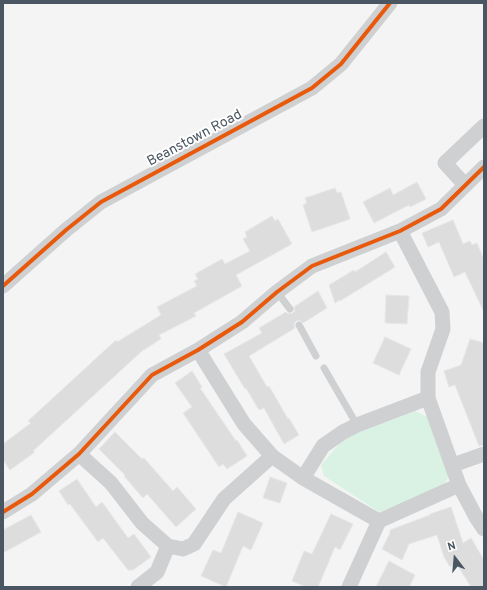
<!DOCTYPE html>
<html>
<head>
<meta charset="utf-8">
<style>
	body { margin:0 }
	#map { position:relative; width:487px; height:590px; overflow:hidden; background:#f4f4f4; font-family:Overpass,sans-serif }
	canvas { display:block }
	.frame { position:absolute; inset:0; border:4px solid #4a5661; pointer-events:none }
	.north { position:absolute; left:435px; top:538px; width:40px; height:40px; -webkit-text-stroke:3px #fff; paint-order:stroke; rotate:344deg; font-size:11px; font-weight:700; line-height:16px; text-align:center; color:#4a5661 }
	.north::after { content:''; display:block; margin:auto; width:14px; height:18px; background:#4a5661; clip-path:polygon(50% 0,100% 100%,50% 72%,0 100%) }
</style>
</head>
<body>
<div id="map">
<canvas width="487" height="590"></canvas>
<div class="frame"></div>
<div class="north">N</div>
</div>
<script>
const context = document.querySelector('canvas').getContext('2d');
context.lineJoin = 'round';
function paint(path, color) { context.fillStyle = color; context.fill(path, 'evenodd'); }
const toPath = rows => new Path2D(rows.map(r => 'M' + r).join(''));
function strokePath(path, color, width, dash) { context.strokeStyle = color; context.lineWidth = width; context.lineCap = dash ? 'butt' : 'round'; context.setLineDash(dash || []); context.stroke(path); }
function write(font, color, halo, rows, align = 'center') {
  context.font = font + ' Overpass,sans-serif'; context.lineWidth = 4; context.setLineDash([]); context.textBaseline = 'middle'; context.strokeStyle = halo; context.fillStyle = color; for (const [text, x, y, turn = 0] of rows) {
    context.save(); context.translate(x, y); context.rotate((+turn || 0) * Math.PI / 180); context.textAlign = isNaN(turn) ? turn : align; if (halo) context.strokeText(text, 0, 0); context.fillText(text, 0, 0); context.restore();
  }
}
paint(toPath([
	[415,411,428,417,451,473,442,488,379,512,324,476,321,465,340,443,354,434]
]), '#d9f2e3');
const building = toPath([
	[417,182,426,199,410,207,409,205,374,223,363,202,390,188,393,195,417,182],
	[335,188,337,193,341,192,350,219,312,232,303,205,307,203,305,198,335,188],
	[272,216,275,221,278,219,292,244,236,275,242,286,194,313,196,316,159,335,161,339,142,351,33,451,35,452,10,470,3,460,3,444,31,423,28,421,116,340,117,342,161,315,157,307,197,286,194,281,198,279,195,274,222,259,225,264,250,251,243,239,247,237,245,232,272,216],
	[453,220,463,244,470,241,472,245,477,243,484,260,484,312,465,272,454,277,439,242,428,247,422,233,453,220],
	[386,252,395,267,340,301,340,300,335,303,329,285,354,270,355,272,386,252],
	[318,291,327,308,303,323,300,320,296,321,294,324,295,328,249,356,267,387,269,386,288,419,289,418,299,435,284,444,264,408,259,410,246,388,245,389,224,354,262,333,259,328,286,312,288,314,293,313,295,311,294,307,318,291],
	[386,295,409,296,407,324,385,323,386,295],
	[385,337,411,349,399,375,373,363,385,337],
	[470,339,484,343,484,445,479,446,455,385,449,387,444,371,461,365,470,339],
	[192,371,202,387,200,388,236,441,237,440,247,456,227,469,223,464,219,467,183,413,192,407,175,383,192,371],
	[115,432,142,459,144,458,173,491,177,487,196,509,176,527,147,494,143,498,124,476,125,475,99,449,115,432],
	[270,477,287,483,280,503,263,498,270,477],
	[77,479,96,507,102,502,128,538,134,534,151,557,133,570,128,570,103,538,98,542,70,504,68,505,59,491,77,479],
	[451,507,463,543,471,538,484,560,484,587,471,587,456,563,450,567,444,557,437,535,409,544,402,560,382,549,390,533,390,530,430,515,430,514,451,507],
	[238,512,263,523,251,550,243,546,226,587,201,576,213,550,221,553,238,512],
	[331,514,353,524,340,550,335,547,318,587,306,587,292,581,304,551,312,554,331,514],
	[31,515,41,532,3,553,3,530,31,515],
	[389,561,415,575,409,587,376,587,389,561]
]);
paint(building, '#ddddde');
strokePath(building, '#e5e6e7', 1);
strokePath(toPath([
	[277,292,290,309],
	[299,325,316,356],
	[324,368,357,425]
]), '#ced0d2', 7);
strokePath(toPath([
	[465,185,445,163,484,126],
	[400,231,442,312,443,329,428,372,428,398,459,485,476,517,484,529],
	[3,286,66,230,101,202,312,88,341,64,390,3],
	[198,350,244,424,272,456,303,478,379,521],
	[79,454,111,483,142,523,168,546,183,549,194,544,224,499,272,456],
	[453,465,484,454],
	[303,478,323,446,343,432,357,425,428,398],
	[3,512,32,494,79,454,152,375,198,350,242,322,277,292,312,266,400,231,441,209,484,167],
	[379,521,459,485],
	[138,587,157,572,168,546],
	[349,587,379,521]
]), '#ced0d2', 15);
strokePath(toPath([
	[3,286,66,230,101,202,312,88,341,64,390,3],
	[3,512,32,494,79,454,152,375,198,350,242,322,277,292,312,266,400,231,441,209,484,167]
]), '#e8590c', 4);
write('14px', '#4a5661', '#fff', [
	["Beanstown Road",195,139,-28]
]);
</script>
</body>
</html>
